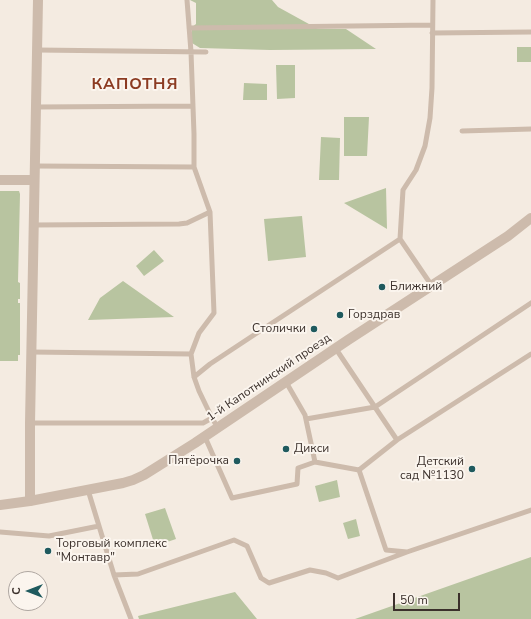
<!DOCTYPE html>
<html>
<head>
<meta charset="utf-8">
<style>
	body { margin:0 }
	#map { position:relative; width:531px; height:619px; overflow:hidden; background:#f4ebe1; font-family:"Nunito Sans",sans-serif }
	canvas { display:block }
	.north { position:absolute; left:8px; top:571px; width:40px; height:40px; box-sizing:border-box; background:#fbf5ee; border:1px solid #aea6a0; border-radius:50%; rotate:270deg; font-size:11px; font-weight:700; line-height:16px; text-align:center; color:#3b302b }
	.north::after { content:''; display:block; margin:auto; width:14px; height:18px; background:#1f5a5e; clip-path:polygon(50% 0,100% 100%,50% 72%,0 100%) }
	.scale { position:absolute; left:393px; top:593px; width:67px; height:18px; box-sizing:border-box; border:2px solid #3b302b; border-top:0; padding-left:5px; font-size:12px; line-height:14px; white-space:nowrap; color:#3b302b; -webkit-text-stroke:3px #fbf5ee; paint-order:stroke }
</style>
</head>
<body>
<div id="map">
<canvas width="531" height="619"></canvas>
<div class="north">С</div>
<div class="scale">50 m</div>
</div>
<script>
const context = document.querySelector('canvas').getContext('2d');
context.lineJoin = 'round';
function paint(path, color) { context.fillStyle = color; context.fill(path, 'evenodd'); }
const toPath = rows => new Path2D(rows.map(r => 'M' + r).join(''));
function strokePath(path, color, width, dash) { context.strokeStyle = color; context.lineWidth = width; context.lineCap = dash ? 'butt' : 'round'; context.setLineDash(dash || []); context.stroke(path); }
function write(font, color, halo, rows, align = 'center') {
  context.font = font + ' "Nunito Sans",sans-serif'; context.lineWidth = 4; context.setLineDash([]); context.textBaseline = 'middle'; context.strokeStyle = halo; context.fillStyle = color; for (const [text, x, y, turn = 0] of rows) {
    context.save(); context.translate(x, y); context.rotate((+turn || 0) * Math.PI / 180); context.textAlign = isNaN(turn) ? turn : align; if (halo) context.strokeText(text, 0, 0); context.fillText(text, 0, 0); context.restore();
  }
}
paint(toPath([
	[190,0,272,0,278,7,318,29,346,29,376,49,270,50,200,48,192,43,192,27,196,24,196,3],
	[517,47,531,47,531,62,517,62],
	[276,65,295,65,295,98,277,99],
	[244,83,267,84,267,100,243,100],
	[344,117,369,117,367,156,344,156],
	[321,137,340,138,339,180,319,180],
	[386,188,387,229,344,203],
	[0,191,19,191,20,194,18,282,20,283,20,299,18,299,18,303,20,303,20,355,18,355,18,361,0,361],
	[302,216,306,257,268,261,264,219],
	[154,250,164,261,144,276,136,266],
	[123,281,174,317,88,320,100,298],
	[337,480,340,497,319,502,315,486],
	[165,508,176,539,155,546,145,514],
	[356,519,360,536,348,539,343,523],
	[531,557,531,619,355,619],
	[235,592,257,619,139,619,138,616]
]), '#b8c4a0');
strokePath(toPath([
	[187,0,191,52,194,134,194,167,210,212,214,313,199,333,191,354,194,377,199,391,212,418,218,428],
	[189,28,432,25],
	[432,33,531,32],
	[37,50,206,52],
	[36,107,193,106],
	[462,131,531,129],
	[35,166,194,167],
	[34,225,179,224,187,223,210,212],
	[432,286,400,239,403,190,416,170,425,146,430,118,432,88,433,0],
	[336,349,397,440,531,354],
	[31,352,191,354],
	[194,377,210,364,266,327,400,239],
	[286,382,305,415,315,462,359,470,397,440],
	[306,419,375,407,531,303],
	[30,423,203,423,212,418],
	[205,437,232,498,297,484,298,468,315,462],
	[359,470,386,550,407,552,531,510],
	[88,490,114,575,131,619],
	[0,532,49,536,99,526],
	[114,575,138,574,234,540,247,546,261,578,269,583,310,570,326,573,338,578,407,552]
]), '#cdbbac', 5);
strokePath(toPath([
	[0,180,34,180],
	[30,501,30,423,38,0]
]), '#cdbbac', 10);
strokePath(toPath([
	[0,505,30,501,123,483,133,480,144,475,195,443,348,340,508,236,531,218]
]), '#cdbbac', 10);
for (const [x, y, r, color] of [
	[382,287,4,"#1f5a5e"],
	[340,315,4,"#1f5a5e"],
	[314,329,4,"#1f5a5e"],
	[286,449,4,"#1f5a5e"],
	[237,461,4,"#1f5a5e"],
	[472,469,4,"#1f5a5e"],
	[48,551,4,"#1f5a5e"]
]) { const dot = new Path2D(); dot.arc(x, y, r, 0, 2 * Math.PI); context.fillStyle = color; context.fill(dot); strokePath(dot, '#fbf5ee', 1.5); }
write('12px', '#3b302b', '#fbf5ee', [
	["Ближний",390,287],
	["Горздрав",348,315],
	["Столички",306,329,"right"],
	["Дикси",294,449],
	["Пятёрочка",229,461,"right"],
	["Детский",464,462,"right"],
	["сад №1130",464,476,"right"],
	["Торговый комплекс",56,544],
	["\"Монтавр\"",56,558]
], 'left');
write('12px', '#3b302b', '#fbf5ee', [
	["1-й Капотнинский проезд",269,378,-34]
]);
context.letterSpacing = '1px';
write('bold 16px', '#8c3b22', '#fbf5ee', [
	["КАПОТНЯ",135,85]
]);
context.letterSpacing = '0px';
</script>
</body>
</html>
